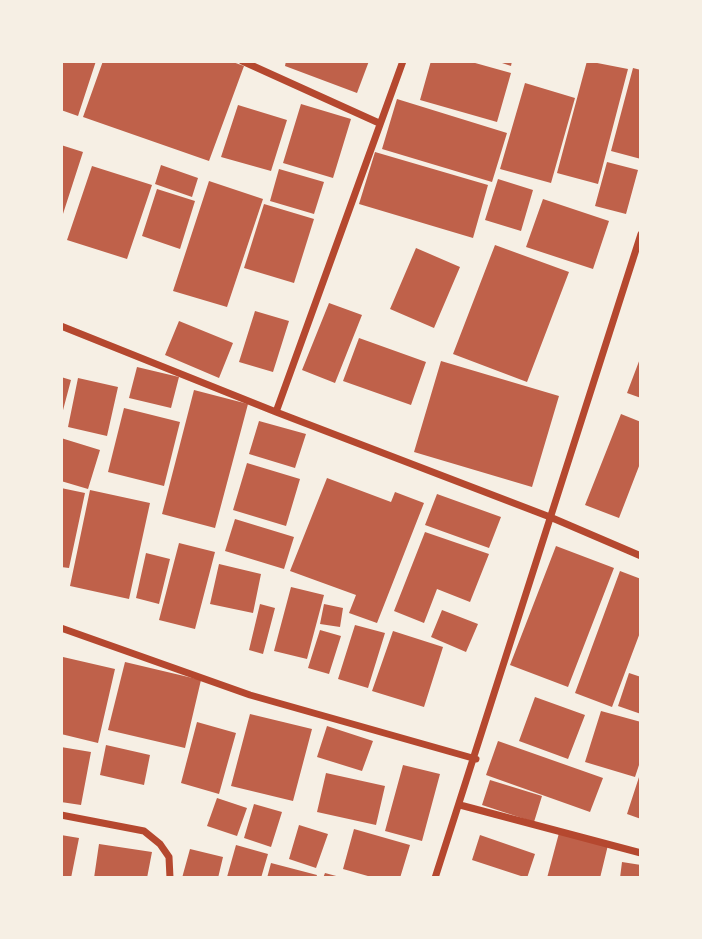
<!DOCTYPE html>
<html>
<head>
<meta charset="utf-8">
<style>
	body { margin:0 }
	#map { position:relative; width:702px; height:939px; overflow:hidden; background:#f6efe4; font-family:"IBM Plex Serif",serif }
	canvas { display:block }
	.frame { position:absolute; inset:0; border:63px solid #f6efe4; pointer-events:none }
</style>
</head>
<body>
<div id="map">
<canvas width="702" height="939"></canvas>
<div class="frame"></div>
</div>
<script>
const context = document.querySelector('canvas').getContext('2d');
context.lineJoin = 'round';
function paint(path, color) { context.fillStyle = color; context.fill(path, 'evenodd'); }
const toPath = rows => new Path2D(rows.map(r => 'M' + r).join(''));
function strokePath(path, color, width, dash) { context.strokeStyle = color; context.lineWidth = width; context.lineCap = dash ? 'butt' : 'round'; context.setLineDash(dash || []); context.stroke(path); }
paint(toPath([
	[61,61,96,61,78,116,61,110],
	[103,61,230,61,244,66,209,161,83,117],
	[286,61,369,61,357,93,285,66],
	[431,61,468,61,511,73,497,122,420,100],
	[496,61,512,61,511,66],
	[587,61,628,69,598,184,557,173],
	[633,68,641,70,641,159,611,151],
	[525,83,575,98,551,183,500,169],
	[397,99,507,133,492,182,382,149],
	[301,104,351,119,333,178,283,163],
	[238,105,287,120,271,171,221,157],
	[61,145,83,152,62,217,61,217],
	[375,152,488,185,473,238,359,204],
	[607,162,638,170,626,214,595,206],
	[161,165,198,178,192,197,155,184],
	[92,166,152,185,127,259,67,240],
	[279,169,324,182,314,214,270,201],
	[498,179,533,190,521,231,485,220],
	[209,181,263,199,227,307,173,291],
	[157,189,195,201,180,249,142,236],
	[543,199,609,221,593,269,526,247],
	[264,204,314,219,294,283,244,268],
	[495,245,569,272,527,382,453,354],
	[416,248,460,267,434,328,390,309],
	[329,303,362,315,335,383,302,370],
	[255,311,289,321,273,372,239,362],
	[179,321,233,343,219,378,165,355],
	[359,338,426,362,411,405,343,381],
	[641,356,641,398,627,393],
	[441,361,559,396,532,487,414,452],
	[137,367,179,377,171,408,129,398],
	[61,377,71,380,62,414,61,414],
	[78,378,118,387,107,436,68,427],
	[194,390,248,404,215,528,162,514],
	[124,408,180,422,164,486,108,472],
	[621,414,641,422,641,461,619,518,585,505],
	[259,421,306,434,295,468,249,454],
	[61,438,100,450,88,489,61,481],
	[247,463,300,479,286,526,233,510],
	[327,478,391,502,395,492,424,503,377,623,349,613,356,595,290,571],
	[61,488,85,493,69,568,61,567],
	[90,490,150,503,129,599,70,586],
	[437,494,501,517,489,548,425,525],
	[235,519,294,537,284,569,225,551],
	[425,532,489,554,470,602,437,589,424,623,394,611],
	[179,543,215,552,195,629,159,620],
	[556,546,614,568,568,687,510,665],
	[146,553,170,559,159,604,136,598],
	[219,564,261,574,253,613,210,604],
	[620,571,641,579,641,630,612,707,575,693],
	[291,587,324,595,307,659,274,651],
	[260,604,275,608,263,654,249,650],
	[324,604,343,608,340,627,320,624],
	[442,610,478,624,466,652,431,637],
	[355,625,385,633,368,688,338,679],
	[320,630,341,636,329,674,308,668],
	[393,631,443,647,424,707,372,691],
	[63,657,115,669,98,743,61,734],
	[125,662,201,680,185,748,108,730],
	[629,673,641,677,641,714,618,706],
	[535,697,585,715,568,759,519,741],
	[601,711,641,722,641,759,635,777,585,762],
	[250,714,312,729,293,801,231,786],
	[197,722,236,733,219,794,181,783],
	[327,726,373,741,362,771,317,757],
	[498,741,603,778,590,812,486,775],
	[106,745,150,755,144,785,100,775],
	[61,747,91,752,81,805,61,802],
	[403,765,440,774,422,841,385,831],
	[326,773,385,786,376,825,317,812],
	[640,774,641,774,641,819,627,814],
	[490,780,542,796,534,822,482,805],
	[217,798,247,808,237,836,207,826],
	[254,804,282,812,271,847,244,838],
	[299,825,328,834,316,868,289,859],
	[354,829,410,845,400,878,375,878,343,869],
	[559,833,608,845,600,878,547,878],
	[61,835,79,838,71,878,61,878],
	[480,835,535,854,527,878,472,860],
	[99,844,152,852,147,878,94,878],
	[236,845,268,854,261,878,227,877],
	[190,849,223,857,218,878,182,878],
	[622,862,641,865,641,878,620,878],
	[271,863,317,875,316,878,267,878],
	[325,873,340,877,340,878,323,878]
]), '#bf614a');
strokePath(toPath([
	[242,61,379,123],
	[61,326,276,412,550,517,641,556],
	[276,412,403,61],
	[61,628,250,695,476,759],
	[460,805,641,853],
	[61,815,144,831,160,844,169,857,170,878],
	[435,878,641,234]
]), '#b5482f', 7);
</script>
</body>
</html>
